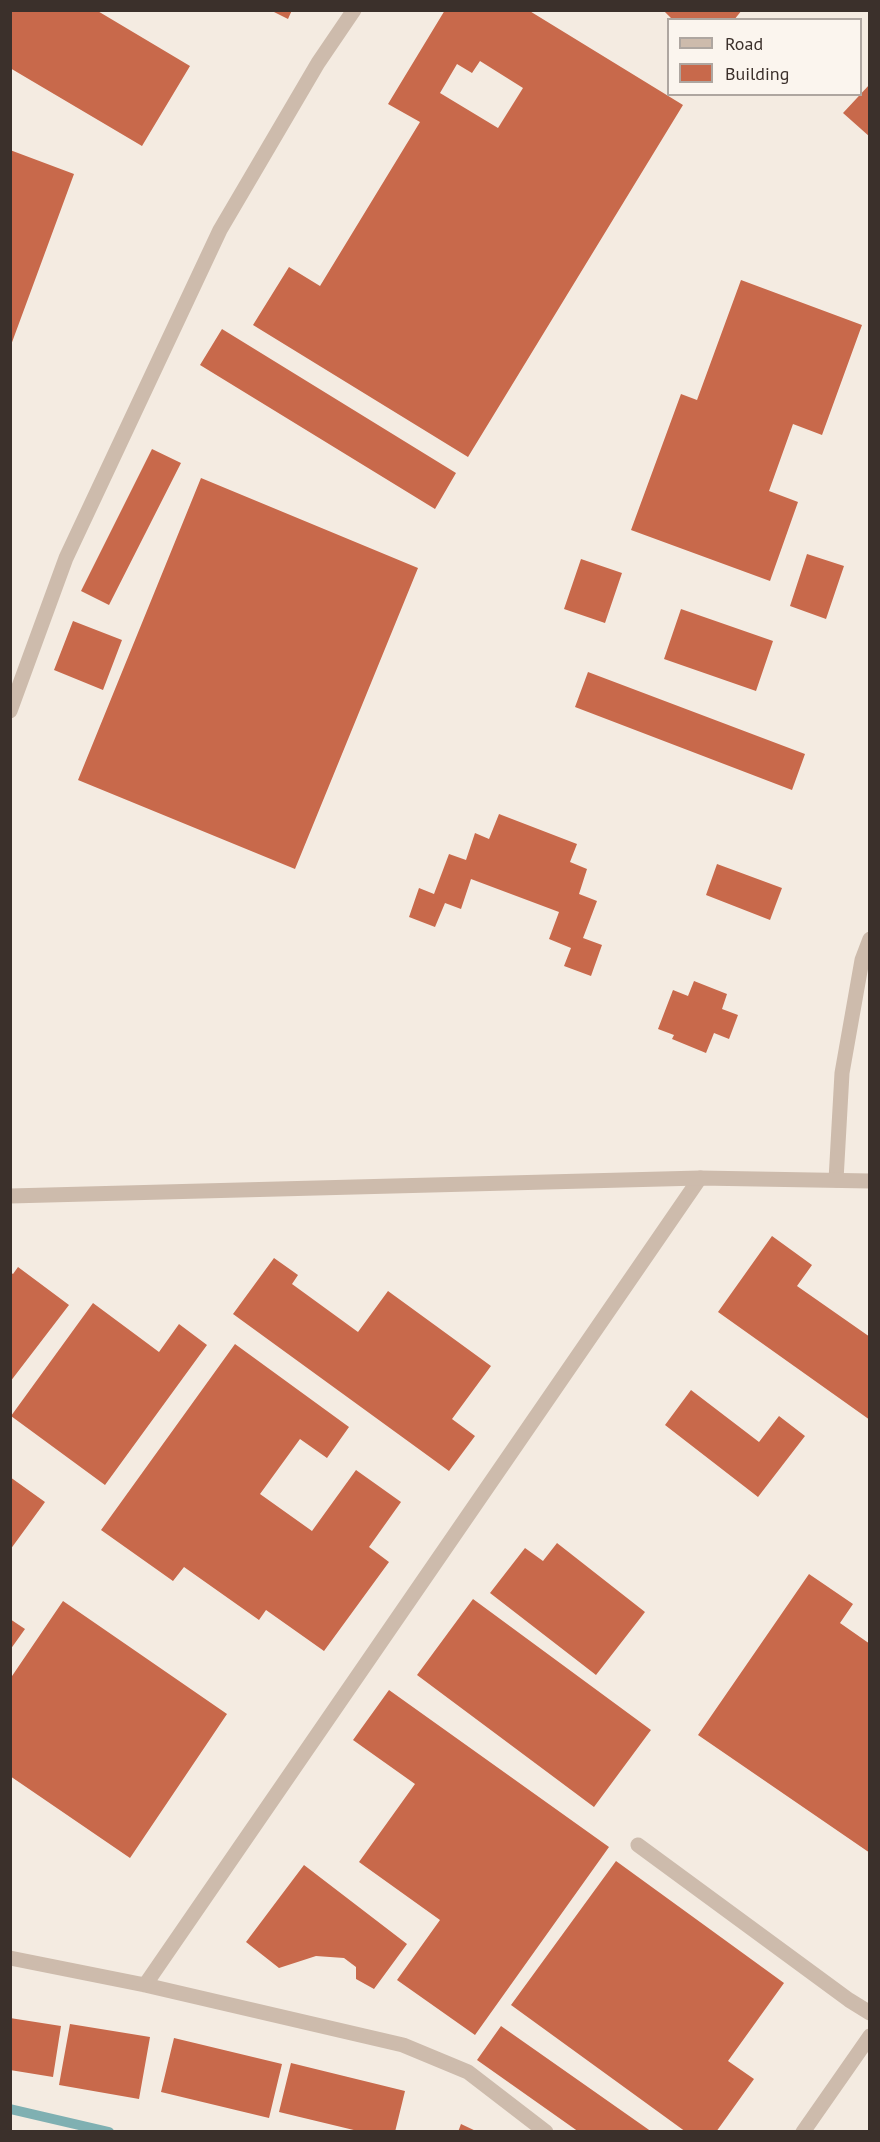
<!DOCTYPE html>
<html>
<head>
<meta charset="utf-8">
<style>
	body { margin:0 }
	#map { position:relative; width:880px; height:2142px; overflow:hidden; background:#f4ebe1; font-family:"PT Sans",sans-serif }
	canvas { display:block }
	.frame { position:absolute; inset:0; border:12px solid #3b302b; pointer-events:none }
	.legend { position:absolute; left:667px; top:18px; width:195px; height:78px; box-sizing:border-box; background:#fbf5ee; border:2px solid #aea6a0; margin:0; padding:8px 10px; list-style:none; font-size:18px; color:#3b302b }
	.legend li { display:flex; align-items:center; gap:12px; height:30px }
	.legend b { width:30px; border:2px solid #aea6a0 }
</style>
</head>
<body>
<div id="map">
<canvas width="880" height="2142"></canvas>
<div class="frame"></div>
<ul class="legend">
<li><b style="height:8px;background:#cdbbac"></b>Road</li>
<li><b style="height:16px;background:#c8694b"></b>Building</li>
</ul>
</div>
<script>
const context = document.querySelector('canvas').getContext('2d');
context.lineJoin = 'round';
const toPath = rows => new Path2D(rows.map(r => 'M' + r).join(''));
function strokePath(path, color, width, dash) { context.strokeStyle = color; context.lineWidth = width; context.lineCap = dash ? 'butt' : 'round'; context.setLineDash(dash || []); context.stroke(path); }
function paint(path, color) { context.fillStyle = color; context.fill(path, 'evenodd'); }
strokePath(toPath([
	[10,2109,109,2132]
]), '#7fb0b2', 10);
paint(toPath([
	[11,10,96,10,190,66,142,146,10,68],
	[270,10,292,10,288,19],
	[445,10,528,10,683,105,468,457,253,325,289,267,320,286,420,122,388,104],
	[480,61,523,88,498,128,440,93,457,64,472,73],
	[663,10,742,10,734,20,673,20],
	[870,84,870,137,843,113],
	[10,150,74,174,11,345,10,345],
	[741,280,862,325,822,435,793,424,769,491,798,502,770,581,631,530,681,394,697,400],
	[222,329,456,473,435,509,200,365],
	[152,449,181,463,109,605,81,591],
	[201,478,418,568,295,869,78,780],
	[807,554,844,566,826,619,790,606],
	[581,559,622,573,605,623,564,609],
	[681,609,773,641,756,691,664,659],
	[73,621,122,640,103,690,54,670],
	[588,672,805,754,792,790,575,707],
	[499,814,577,844,570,862,587,869,579,894,597,901,583,938,602,945,591,976,564,966,571,948,549,939,559,912,471,879,461,909,445,903,435,927,409,917,419,888,434,894,449,854,466,860,475,833,489,839],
	[717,864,782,888,770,920,706,895],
	[694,981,727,994,722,1009,738,1015,729,1039,714,1033,706,1053,672,1039,674,1035,658,1029,673,990,688,996],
	[772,1236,812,1265,797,1286,870,1337,870,1420,718,1312],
	[274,1258,298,1275,292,1284,358,1332,388,1291,491,1366,452,1419,475,1436,449,1471,233,1314],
	[18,1267,69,1305,10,1382,10,1272,13,1274],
	[93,1303,159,1352,179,1324,207,1345,105,1485,11,1416],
	[235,1344,349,1427,327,1458,300,1439,260,1494,312,1531,356,1470,401,1502,369,1547,389,1562,324,1651,266,1610,259,1620,184,1567,173,1581,101,1530],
	[691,1390,759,1442,779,1416,805,1436,758,1497,665,1425],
	[10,1477,45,1502,10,1550],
	[557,1543,645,1612,596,1675,490,1593,525,1548,543,1561],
	[809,1574,853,1604,840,1623,870,1644,870,1853,698,1735],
	[473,1599,651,1730,594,1807,417,1675],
	[63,1601,227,1714,130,1858,10,1776,10,1679],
	[10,1619,25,1629,10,1650],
	[389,1690,609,1847,475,2035,397,1980,440,1920,359,1862,415,1784,353,1740],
	[616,1861,784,1983,728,2061,754,2079,716,2132,686,2132,511,2005],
	[304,1865,407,1944,374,1989,356,1979,356,1967,344,1958,316,1956,279,1968,246,1942],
	[10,2018,61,2026,53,2077,10,2070],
	[70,2024,150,2037,139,2099,59,2085],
	[501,2026,652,2132,579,2132,477,2060],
	[174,2038,282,2064,269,2118,161,2092],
	[291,2063,405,2091,395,2132,362,2132,279,2112],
	[461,2124,478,2132,458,2132]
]), '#c8694b');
strokePath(toPath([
	[638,1845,849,2000,870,2013]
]), '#cdbbac', 15);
strokePath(toPath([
	[10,711,66,558,220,230,318,63,354,10],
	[836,1180,842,1073,862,960,870,939],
	[10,1958,145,1985,403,2045,468,2072,546,2132],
	[145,1985,700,1178],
	[803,2132,870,2036]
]), '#cdbbac', 15);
strokePath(toPath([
	[10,1196,700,1178,870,1181]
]), '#cdbbac', 15);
</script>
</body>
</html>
